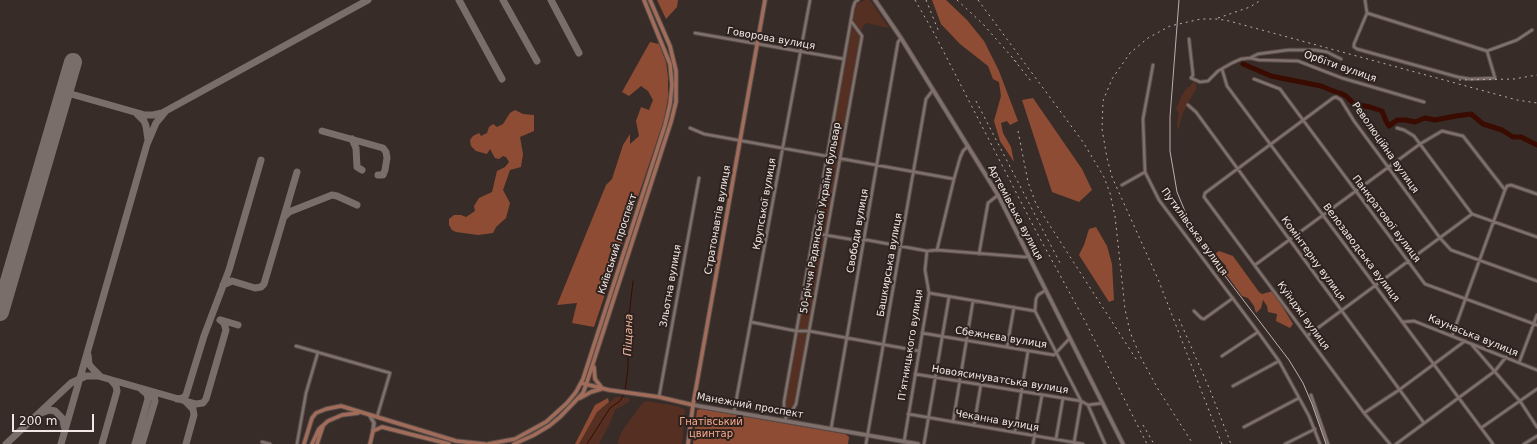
<!DOCTYPE html>
<html>
<head>
<meta charset="utf-8">
<style>
	body { margin:0 }
	#map { position:relative; width:1537px; height:444px; overflow:hidden; background:#382c28; font-family:"DejaVu Sans",sans-serif }
	canvas { display:block }
	.scale { position:absolute; left:12px; top:414px; width:82px; height:18px; box-sizing:border-box; border:2px solid #f1e8e5; border-top:0; padding-left:5px; font-size:12px; line-height:14px; white-space:nowrap; color:#f1e8e5; -webkit-text-stroke:3px #2e221e; paint-order:stroke }
</style>
</head>
<body>
<div id="map">
<canvas width="1537" height="444"></canvas>
<div class="scale">200 m</div>
</div>
<script>
const context = document.querySelector('canvas').getContext('2d');
context.lineJoin = 'round';
function paint(path, color) { context.fillStyle = color; context.fill(path, 'evenodd'); }
const toPath = rows => new Path2D(rows.map(r => 'M' + r).join(''));
function strokePath(path, color, width, dash) { context.strokeStyle = color; context.lineWidth = width; context.lineCap = dash ? 'butt' : 'round'; context.setLineDash(dash || []); context.stroke(path); }
function write(font, color, halo, rows, align = 'center') {
  context.font = font + ' "DejaVu Sans",sans-serif'; context.lineWidth = 4; context.setLineDash([]); context.textBaseline = 'middle'; context.strokeStyle = halo; context.fillStyle = color; for (const [text, x, y, turn = 0] of rows) {
    context.save(); context.translate(x, y); context.rotate((+turn || 0) * Math.PI / 180); context.textAlign = isNaN(turn) ? turn : align; if (halo) context.strokeText(text, 0, 0); context.fillText(text, 0, 0); context.restore();
  }
}
paint(toPath([
	[865,0,870,0,889,28,866,23,863,26,860,36,795,403,789,412,787,413,785,412,785,401,854,9,856,4],
	[1194,82,1196,84,1196,90,1194,92,1183,113,1178,130,1177,124,1179,114,1176,109,1181,97,1186,89,1190,86,1192,83],
	[616,397,629,398,629,402,615,410,610,423,599,444,579,444,597,412],
	[645,401,678,406,684,409,685,411,682,444,618,444,619,437,624,428,640,406]
]), '#542f22');
paint(toPath([
	[657,0,678,0,677,7,666,19],
	[932,0,946,0,967,20,984,41,999,71,1018,121,1010,125,1007,121,1001,123,1003,133,1011,147,1014,162,1000,141,994,121,1001,96,999,82,993,79,988,66,960,44,941,24],
	[650,42,659,44,666,62,668,77,668,98,664,120,594,327,572,323,577,303,557,305,606,185,612,179,623,145,630,134,630,144,639,136,636,121,641,107,649,110,653,100,648,91,641,86,629,96,622,92],
	[1033,98,1082,169,1092,190,1079,202,1052,192,1022,100],
	[515,110,523,114,534,115,534,131,520,137,523,154,521,167,510,170,503,190,510,203,506,218,496,227,493,233,478,235,456,232,452,230,449,225,449,219,454,215,461,215,466,217,475,211,474,206,479,198,492,192,497,171,505,167,509,162,506,157,503,156,499,159,495,158,490,149,487,154,476,151,471,146,470,140,473,136,479,133,481,136,487,133,489,127,493,124,497,127,503,124,510,113],
	[1096,227,1107,246,1112,264,1114,300,1109,302,1079,255,1084,245,1089,229],
	[1219,251,1233,256,1259,292,1262,294,1273,291,1293,324,1290,328,1276,321,1277,314,1268,312,1267,306,1263,300,1261,308,1256,313,1254,306,1248,298,1242,296,1226,274,1226,266,1215,254],
	[608,398,609,402,597,412,579,444,575,444,595,405],
	[701,409,845,434,849,437,848,444,693,444,697,410]
]), '#8f4c34');
strokePath(toPath([
	[625,390,628,369,628,326,633,281],
	[587,444,610,408,620,401,624,394]
]), '#3a0b00', 1);
strokePath(toPath([
	[1243,64,1271,76,1321,86,1336,92],
	[1340,93,1346,96,1354,104,1370,107,1382,111,1386,121,1389,126,1397,120,1406,120,1415,122,1425,118,1435,120,1456,116,1471,114,1483,124,1502,130,1513,137,1521,137,1537,145]
]), '#3a0b00', 5);
strokePath(toPath([
	[459,0,502,79],
	[503,0,537,61],
	[551,0,579,53],
	[64,92,145,115,153,115,162,113,368,0],
	[137,114,144,121,146,126,148,140],
	[322,131,383,148,386,152,387,158,385,170,383,175,378,175],
	[352,139,356,148,357,167,362,170],
	[284,217,289,212,332,195,337,196,357,205],
	[223,285,232,281,255,288,261,287,264,284,297,172],
	[221,320,238,325],
	[88,355,89,364,92,368,100,376],
	[177,399,183,398,186,395,204,336,229,270,261,160],
	[186,402,193,409,194,415,186,444],
	[41,413,49,410,55,411,63,419,64,426],
	[6,444,71,383,86,376,98,376,196,404,203,403,206,399,226,330,224,323,220,320],
	[61,444,147,144,156,123,165,112],
	[102,444,117,391,116,386,111,380],
	[135,444,148,399,147,394,141,389],
	[142,444,155,401,154,395,149,391]
]), '#796e6a', 7);
strokePath(toPath([
	[0,312,73,62]
]), '#796e6a', 18);
const street = toPath([
	[1365,0,1367,13,1354,44,1354,47,1357,49,1458,77,1470,79,1495,78,1487,51],
	[1367,13,1487,51,1517,40,1532,30],
	[695,33,844,59],
	[1189,39,1193,75,1191,78,1200,82,1208,81,1218,71,1232,63,1241,59,1250,58,1258,54,1288,50,1315,50,1327,52,1341,59],
	[1250,58,1259,60,1298,61,1342,78,1424,102],
	[1153,65,1143,119,1145,172,1159,200,1258,332,1279,361,1309,416,1320,444],
	[1222,69,1227,86,1493,444],
	[1254,79,1280,89,1425,284,1537,325],
	[1188,105,1196,112,1424,423],
	[690,128,704,134,954,179],
	[1397,128,1404,130,1414,136,1472,214,1537,237],
	[1122,185,1145,172],
	[813,233,861,241,867,240,927,251,937,250,1025,257,1029,256],
	[937,250,954,179,960,158,963,151,968,146],
	[979,254,988,203,998,195],
	[1255,265,1420,144,1442,131,1463,136,1505,190,1507,186,1511,185,1537,194],
	[1046,290,1038,295,1036,299,1035,311,1081,401],
	[929,293,1035,311],
	[1194,311,1201,318,1204,319,1233,298],
	[751,322,796,331,809,331,919,351],
	[1402,322,1414,321,1537,370],
	[922,333,1054,355,1070,338],
	[1307,336,1472,214],
	[1452,336,1505,190],
	[1472,345,1520,401,1537,427],
	[296,346,390,373,377,417],
	[1007,347,1014,307],
	[1222,356,1258,332],
	[1519,363,1537,315],
	[915,374,1081,401,1088,405,1105,444],
	[1233,386,1279,361],
	[1311,395,1328,444],
	[659,397,699,178],
	[1088,405,1103,403],
	[734,412,810,0],
	[1364,413,1399,390,1465,341],
	[908,414,1083,444],
	[786,417,784,415,784,402,853,8,855,2,858,0],
	[785,421,786,417,789,416,796,404,862,36,851,21],
	[953,422,973,301],
	[974,425,981,384],
	[1244,427,1299,398],
	[1481,428,1537,389],
	[831,429,898,42,901,38],
	[1015,432,1028,351],
	[1056,439,1063,398],
	[262,442,270,444],
	[904,442,929,293,925,270,927,251],
	[1074,443,1081,402],
	[297,444,306,393,318,352],
	[866,444,926,99,933,90],
	[924,444,949,297],
	[1033,444,1042,395],
	[1285,444,1315,429],
	[1390,444,1364,413,1204,197,1205,193,1333,98,1336,97,1341,100,1354,121,1388,167,1440,238,1451,250,1537,281],
	[1396,444,1495,371,1506,357],
	[1524,444,1537,436]
]);
const secondary = toPath([
	[875,0,901,38,998,195,1123,444],
	[693,405,918,444],
	[370,416,374,423,373,431]
]);
const primary = toPath([
	[594,367,595,379,602,388],
	[581,383,609,390,659,397,693,405],
	[580,398,591,392,601,389],
	[304,444,312,418,316,413,326,409,341,406,456,441,485,444],
	[312,444,319,429,328,421,342,415,358,413],
	[317,444,323,426],
	[370,444,373,431,382,427,449,444],
	[488,444,515,439,546,422,567,403,576,392,583,379,665,125,670,104,672,85,670,64,644,0],
	[514,444,534,435,549,426,560,417,583,393,586,385,671,122,676,102,676,71,670,46,650,0],
	[688,444,693,405,765,0]
]);
strokePath(street, '#564b47', 4.5);
strokePath(secondary, '#564b47', 5.5);
strokePath(primary, '#564b47', 5.5);
strokePath(street, '#7f706b', 2.5);
strokePath(secondary, '#7f706b', 3.5);
strokePath(primary, '#a16c5a', 3.5);
strokePath(toPath([
	[1179,0,1170,117,1170,151,1177,192,1196,238,1289,360,1303,383,1312,404,1326,444]
]), '#bab0ad', 1);
strokePath(toPath([
	[915,0,934,33,1037,233,1085,321,1147,444],
	[926,0,939,32],
	[957,0,983,24,1018,64],
	[978,0,1083,142,1104,177,1110,193,1115,216,1125,309,1130,332,1141,358,1158,389,1193,444],
	[1218,18,1250,7,1261,0],
	[1014,60,1031,81],
	[1459,80,1514,79,1537,75],
	[976,101,1060,263],
	[1018,131,1028,182,1036,204,1138,362],
	[1179,319,1210,390,1231,444],
	[1143,425,1154,444],
	[1222,444,1158,279,1112,177,1107,158,1102,129,1103,101,1112,79,1130,53,1148,38,1170,26,1201,19,1218,19,1229,21,1517,100,1537,103]
]), '#bab0ad', 1, [2, 4]);
write('10px', '#f1e8e5', '#2e221e', [
	["Говорова вулиця",771,39,10],
	["Орбіти вулиця",1340,67,19],
	["Революційна вулиця",1385,148,55],
	["Крупської вулиця",765,204,-80],
	["Артемівська вулиця",1015,213,62],
	["50-річчя Радянської України бульвар",821,218,-80],
	["Панкратової вулиця",1386,219,53],
	["Стратонавтів вулиця",718,220,-80],
	["Свободи вулиця",858,231,-80],
	["Путилівська вулиця",1194,232,54],
	["Київський проспект",618,244,-72],
	["Велозаводська вулиця",1361,253,53],
	["Комінтерну вулиця",1313,259,54],
	["Башкирська вулиця",890,265,-80],
	["Зльотна вулиця",671,286,-80],
	["Куїнджі вулиця",1303,316,54],
	["Каунаська вулиця",1473,336,22],
	["Сбежнєва вулиця",1001,338,9],
	["П’ятницького вулиця",911,345,-81],
	["Новоясинуватська вулиця",1000,380,9],
	["Манежний проспект",750,406,10],
	["Чеканна вулиця",997,421,10]
]);
write('10px', '#f8a98c', '#2e221e', [
	["Гнатівський",711,422],
	["цвинтар",711,434]
]);
write('italic 11px', '#f8bba5', '#2e221e', [
	["Піщана",629,335,-88]
]);
</script>
</body>
</html>
